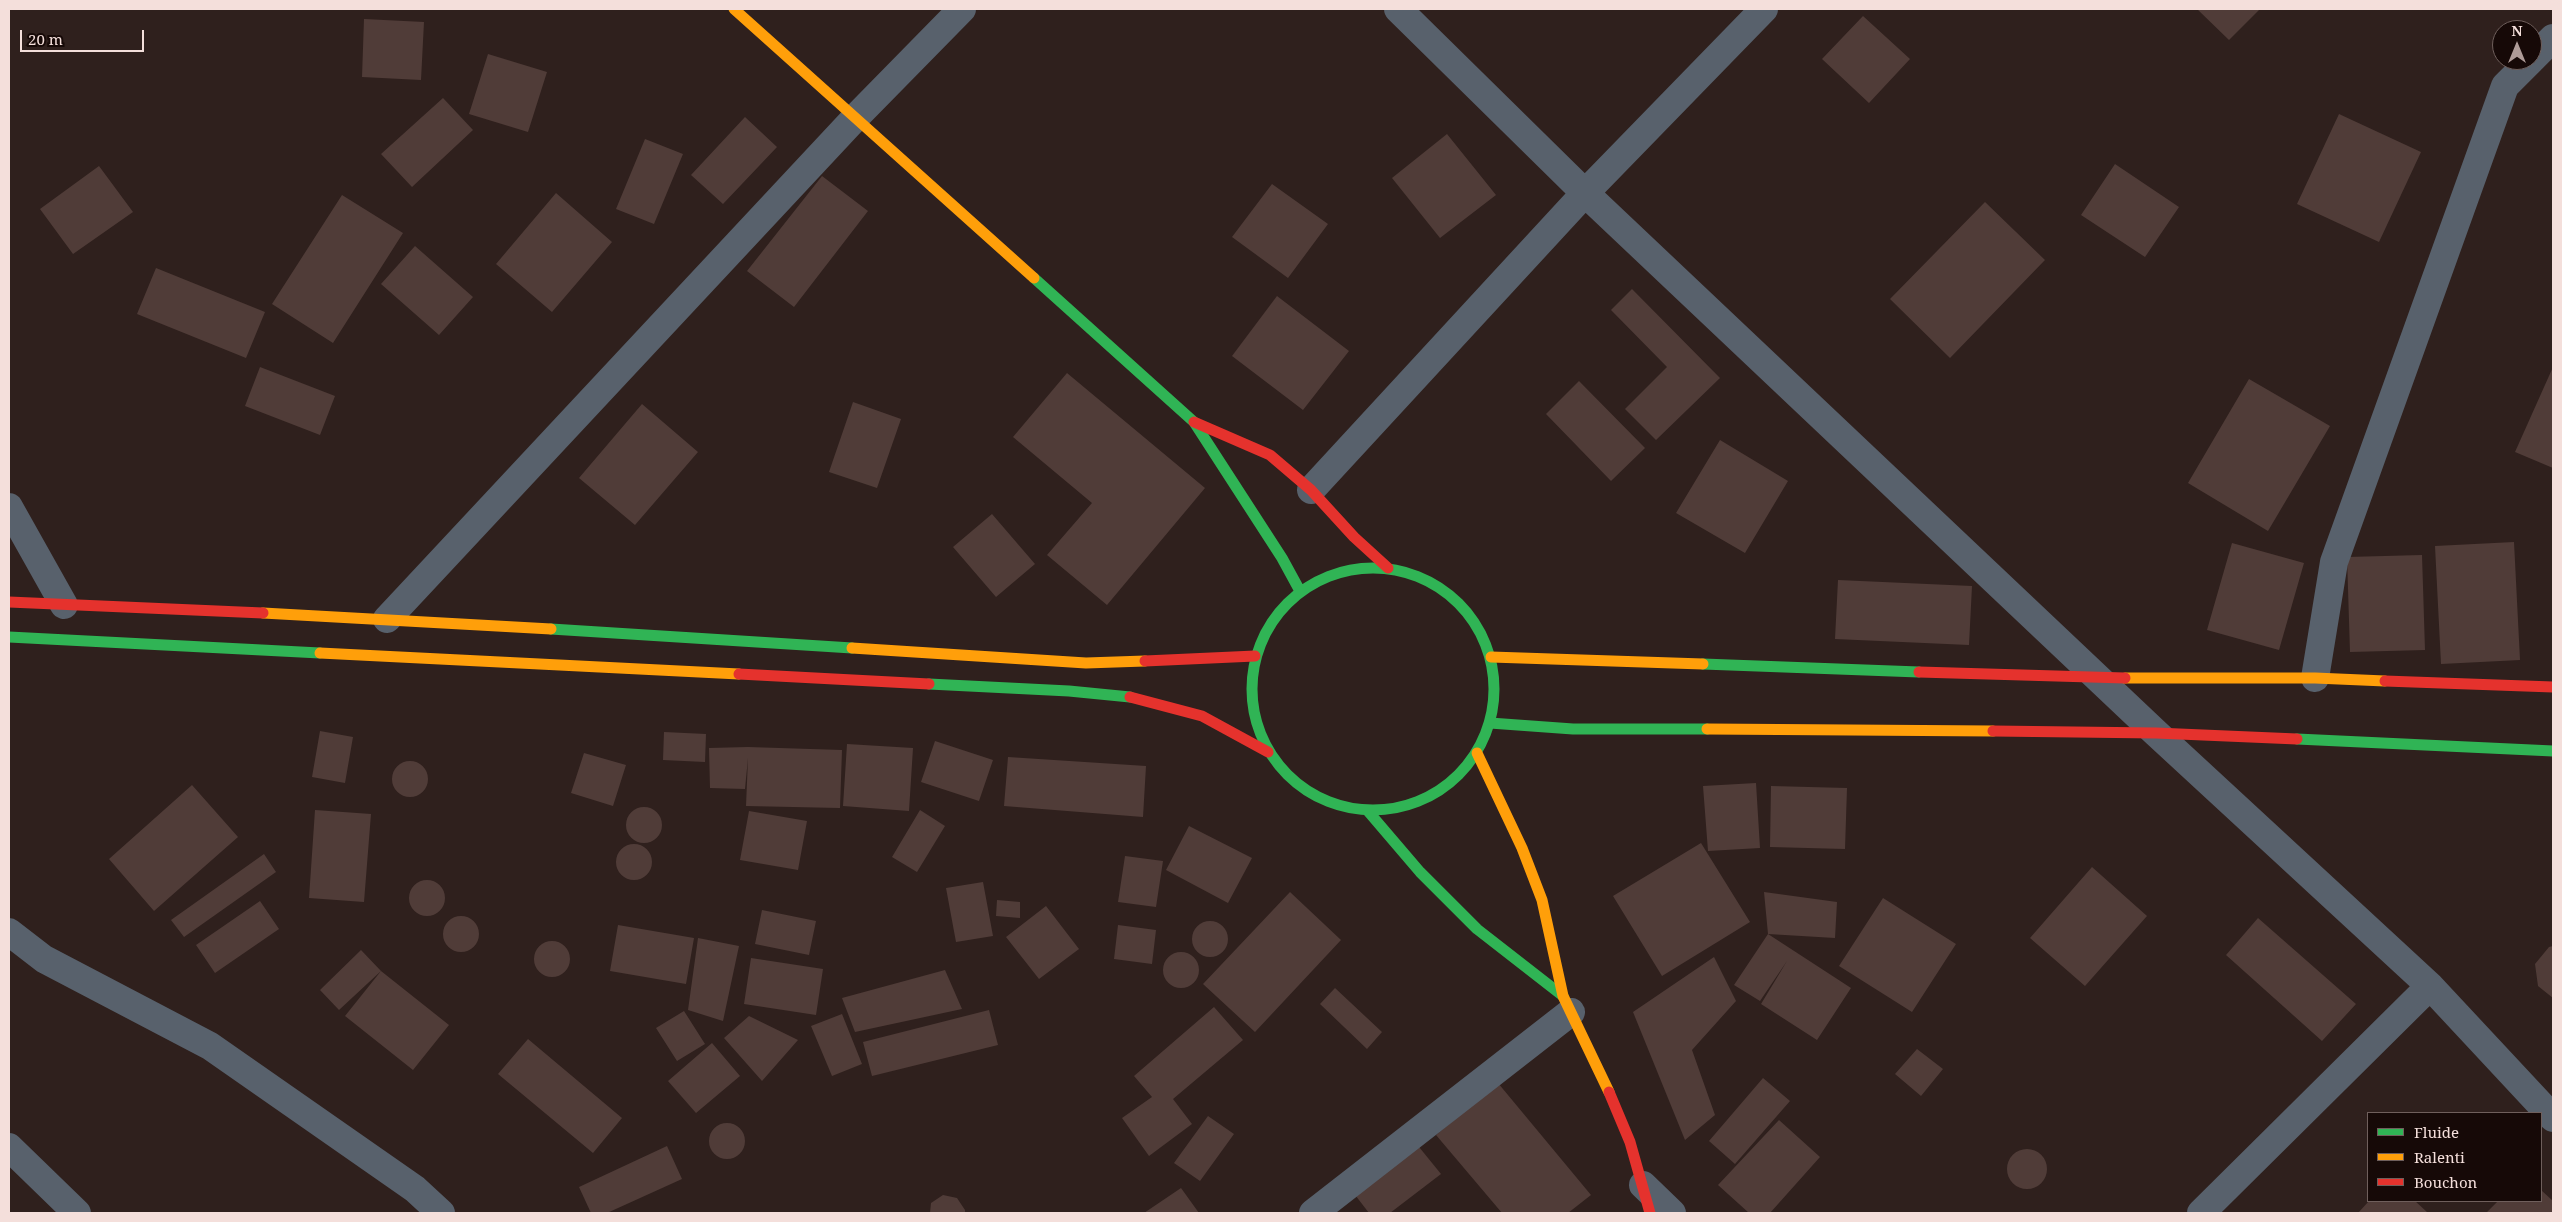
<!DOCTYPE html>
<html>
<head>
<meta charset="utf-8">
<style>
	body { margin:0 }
	#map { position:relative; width:2562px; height:1222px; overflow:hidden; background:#2f201d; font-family:"Noto Serif",serif }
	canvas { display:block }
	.frame { position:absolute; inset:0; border:10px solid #f4dfdb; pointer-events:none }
	.legend { position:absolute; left:2367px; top:1112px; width:175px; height:90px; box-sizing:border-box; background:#160907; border:1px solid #6f5f5c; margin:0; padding:6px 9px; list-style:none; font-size:15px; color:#f4dfdb }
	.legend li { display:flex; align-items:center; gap:10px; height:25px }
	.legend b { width:25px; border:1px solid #6f5f5c }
	.north { position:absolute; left:2492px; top:20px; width:50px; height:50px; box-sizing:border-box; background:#160907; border:1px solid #6f5f5c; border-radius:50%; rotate:0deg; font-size:14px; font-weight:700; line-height:20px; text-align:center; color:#f4dfdb }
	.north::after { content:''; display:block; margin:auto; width:18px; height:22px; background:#af9c98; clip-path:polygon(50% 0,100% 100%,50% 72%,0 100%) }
	.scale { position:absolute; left:20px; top:30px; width:124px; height:22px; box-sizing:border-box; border:2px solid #f4dfdb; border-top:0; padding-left:6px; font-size:15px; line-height:18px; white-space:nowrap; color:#f4dfdb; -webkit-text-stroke:4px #160907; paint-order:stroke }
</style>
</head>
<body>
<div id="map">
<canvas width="2562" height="1222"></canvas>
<div class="frame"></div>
<ul class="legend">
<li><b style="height:6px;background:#30b455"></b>Fluide</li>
<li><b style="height:6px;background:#ff9f0a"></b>Ralenti</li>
<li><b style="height:6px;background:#e5322d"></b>Bouchon</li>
</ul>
<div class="north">N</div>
<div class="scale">20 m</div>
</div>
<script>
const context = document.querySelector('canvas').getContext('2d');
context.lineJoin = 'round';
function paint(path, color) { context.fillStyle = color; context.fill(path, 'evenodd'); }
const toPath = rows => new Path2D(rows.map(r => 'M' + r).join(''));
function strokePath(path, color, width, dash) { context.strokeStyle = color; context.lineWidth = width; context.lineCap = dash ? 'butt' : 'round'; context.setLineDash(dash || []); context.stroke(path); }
paint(toPath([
	[2197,9,2260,9,2229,40],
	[1863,16,1910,59,1869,103,1822,59],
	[364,19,424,22,421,80,362,77],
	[488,54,547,72,528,132,469,114],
	[443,98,473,130,412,187,381,154],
	[2339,114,2421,152,2379,242,2297,204],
	[745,117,777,147,723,204,691,175],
	[1447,134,1496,195,1440,238,1392,178],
	[645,139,683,154,654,224,616,209],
	[2115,164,2179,207,2145,257,2081,215],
	[99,166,133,212,73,254,40,209],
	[822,176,868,211,794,307,747,271],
	[1272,184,1328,224,1288,278,1232,237],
	[556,193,612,242,552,312,496,264],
	[342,195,403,233,333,343,272,304],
	[1985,202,2045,260,1950,358,1890,299],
	[415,246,473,297,439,335,381,284],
	[156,268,265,312,246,358,137,314],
	[1632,289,1720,378,1656,440,1625,409,1667,367,1611,310],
	[1277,296,1349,351,1303,410,1232,356],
	[260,367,335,396,320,435,245,406],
	[2553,367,2553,468,2515,452],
	[1067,373,1205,488,1107,605,1047,555,1092,503,1013,437],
	[2249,379,2330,426,2268,531,2188,483],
	[1579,381,1645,448,1611,481,1546,414],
	[853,402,901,419,877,488,829,472],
	[642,404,698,452,635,525,579,478],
	[1720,440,1788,481,1745,553,1676,513],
	[992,514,1035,564,996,597,953,547],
	[2514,542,2520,660,2441,664,2435,546],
	[2232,543,2304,563,2279,650,2207,630],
	[2422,555,2425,650,2350,652,2347,557],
	[1838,580,1972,586,1969,645,1835,639],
	[320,731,353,737,345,783,312,777],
	[664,732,706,734,705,762,663,760],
	[935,741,993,760,979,801,921,782],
	[847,744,913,748,909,811,843,806],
	[748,747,842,750,840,808,746,806,748,758,745,789,710,788,709,748],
	[584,753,626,765,613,806,571,793],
	[1008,757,1146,766,1143,817,1004,806],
	'392 779a18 18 0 1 1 36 0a18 18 0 1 1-36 0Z',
	[1756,783,1760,848,1708,851,1703,786],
	[192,785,238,837,154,911,109,859],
	[1771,786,1847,788,1845,849,1770,847],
	'626 825a18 18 0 1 1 36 0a18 18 0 1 1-36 0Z',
	[315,810,371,814,364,902,309,898],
	[920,810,945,826,917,872,892,857],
	[749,811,807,821,798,870,740,860],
	[1189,826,1252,858,1228,903,1166,870],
	[1701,843,1750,922,1662,976,1613,896],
	'616 862a18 18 0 1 1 36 0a18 18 0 1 1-36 0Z',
	[264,854,276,872,184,937,171,920],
	[1125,856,1163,861,1156,907,1118,902],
	[2092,867,2147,916,2085,986,2030,938],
	'409 898a18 18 0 1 1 36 0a18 18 0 1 1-36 0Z',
	[983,882,993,936,956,942,946,888],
	[1290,892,1341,940,1255,1032,1203,984],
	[1764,892,1837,902,1835,938,1768,934],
	[1883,898,1956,944,1912,1012,1839,966],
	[997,900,1020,902,1020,918,996,916],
	[260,901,279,929,215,973,196,945],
	[1046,906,1079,949,1039,979,1006,937],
	[762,910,816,921,809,955,755,944],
	'443 934a18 18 0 1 1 36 0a18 18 0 1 1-36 0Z',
	[2258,918,2356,1004,2322,1041,2226,955],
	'1192 939a18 18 0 1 1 36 0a18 18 0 1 1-36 0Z',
	[618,925,694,938,686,984,610,971],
	[1118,925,1156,930,1152,964,1114,959],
	[1768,934,1851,988,1817,1040,1761,1004,1787,961,1760,1001,1734,985],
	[698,938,739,946,723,1021,688,1010],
	'534 959a18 18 0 1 1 36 0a18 18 0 1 1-36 0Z',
	[2553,946,2553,998,2538,986,2535,964,2549,947],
	[361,950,381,971,339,1010,320,990],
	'1163 970a18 18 0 1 1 36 0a18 18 0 1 1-36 0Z',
	[1714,957,1736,1001,1692,1050,1715,1115,1685,1140,1633,1012],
	[751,958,823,969,816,1015,744,1004],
	[945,970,962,1009,855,1032,842,998],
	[381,971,449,1025,413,1070,345,1016],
	[1335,988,1382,1032,1367,1049,1320,1004],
	[1214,1007,1243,1040,1173,1099,1192,1124,1149,1156,1122,1118,1152,1097,1134,1076],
	[989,1010,998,1045,872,1076,863,1042],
	[684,1011,705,1044,677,1061,656,1028],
	[842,1014,862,1064,832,1076,811,1026],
	[749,1016,798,1040,762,1081,724,1038],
	[528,1039,622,1118,593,1153,498,1074],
	[712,1043,740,1076,696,1113,668,1081],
	[1917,1049,1943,1069,1921,1096,1895,1074],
	[1763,1078,1790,1101,1735,1164,1709,1141],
	[1498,1083,1591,1195,1568,1213,1502,1213,1436,1135],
	[1208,1116,1234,1134,1200,1181,1174,1163],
	[1779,1120,1820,1157,1770,1213,1749,1213,1718,1185],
	'709 1141a18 18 0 1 1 36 0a18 18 0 1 1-36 0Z',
	[1415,1142,1441,1174,1390,1213,1369,1213,1352,1191],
	[667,1146,682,1179,607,1213,591,1213,579,1187],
	'2007 1169a20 20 0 1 1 40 0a20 20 0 1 1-40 0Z',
	[1181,1188,1199,1213,1144,1213],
	[2541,1190,2553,1201,2553,1213,2486,1213,2498,1201,2541,1201],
	[943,1195,957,1198,965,1210,965,1213,930,1213,931,1203],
	[2369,1201,2415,1201,2427,1212,2358,1213]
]), '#503c38');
strokePath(toPath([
	[1398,9,1585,193,2156,733,2430,986,2553,1118],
	[2532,59,2553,38],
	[1311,490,1585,193,1764,9],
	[9,507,64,605],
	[387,619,855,118,962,9],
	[2315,678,2334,562,2505,86,2531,60],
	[9,932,44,959,210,1046,415,1189,441,1213],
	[9,1147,77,1213],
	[1643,1185,1672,1213],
	[1313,1213,1571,1012],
	[2201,1213,2430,986]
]), '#58616c', 28);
strokePath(toPath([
	[1034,278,1194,422,1282,558,1300,591],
	'1252 689a121 121 0 1 1 242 0a121 121 0 1 1-242 0Z',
	[551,629,852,648],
	[9,637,320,653],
	[1703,664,1919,672],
	[929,684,1069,691,1130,697],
	[1490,723,1573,729,1707,729],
	[2297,739,2553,751],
	[1367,810,1420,872,1477,929,1563,996]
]), '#30b455', 11);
strokePath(toPath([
	[734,9,1034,278],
	[263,613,551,629],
	[852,648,1086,663,1145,661],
	[320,653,739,674],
	[1491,657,1703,664],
	[2125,678,2315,678,2385,681],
	[1707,729,1993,731],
	[1477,753,1522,848,1542,900,1563,996,1609,1092]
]), '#ff9f0a', 11);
strokePath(toPath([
	[1194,422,1270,455,1311,490,1354,537,1388,568],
	[9,602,263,613],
	[1145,661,1255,656],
	[1919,672,2125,678],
	[739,674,929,684],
	[2385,681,2553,687],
	[1130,697,1202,716,1268,752],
	[1993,731,2156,733,2297,739],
	[1609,1092,1630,1142,1650,1213]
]), '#e5322d', 11);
</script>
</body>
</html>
